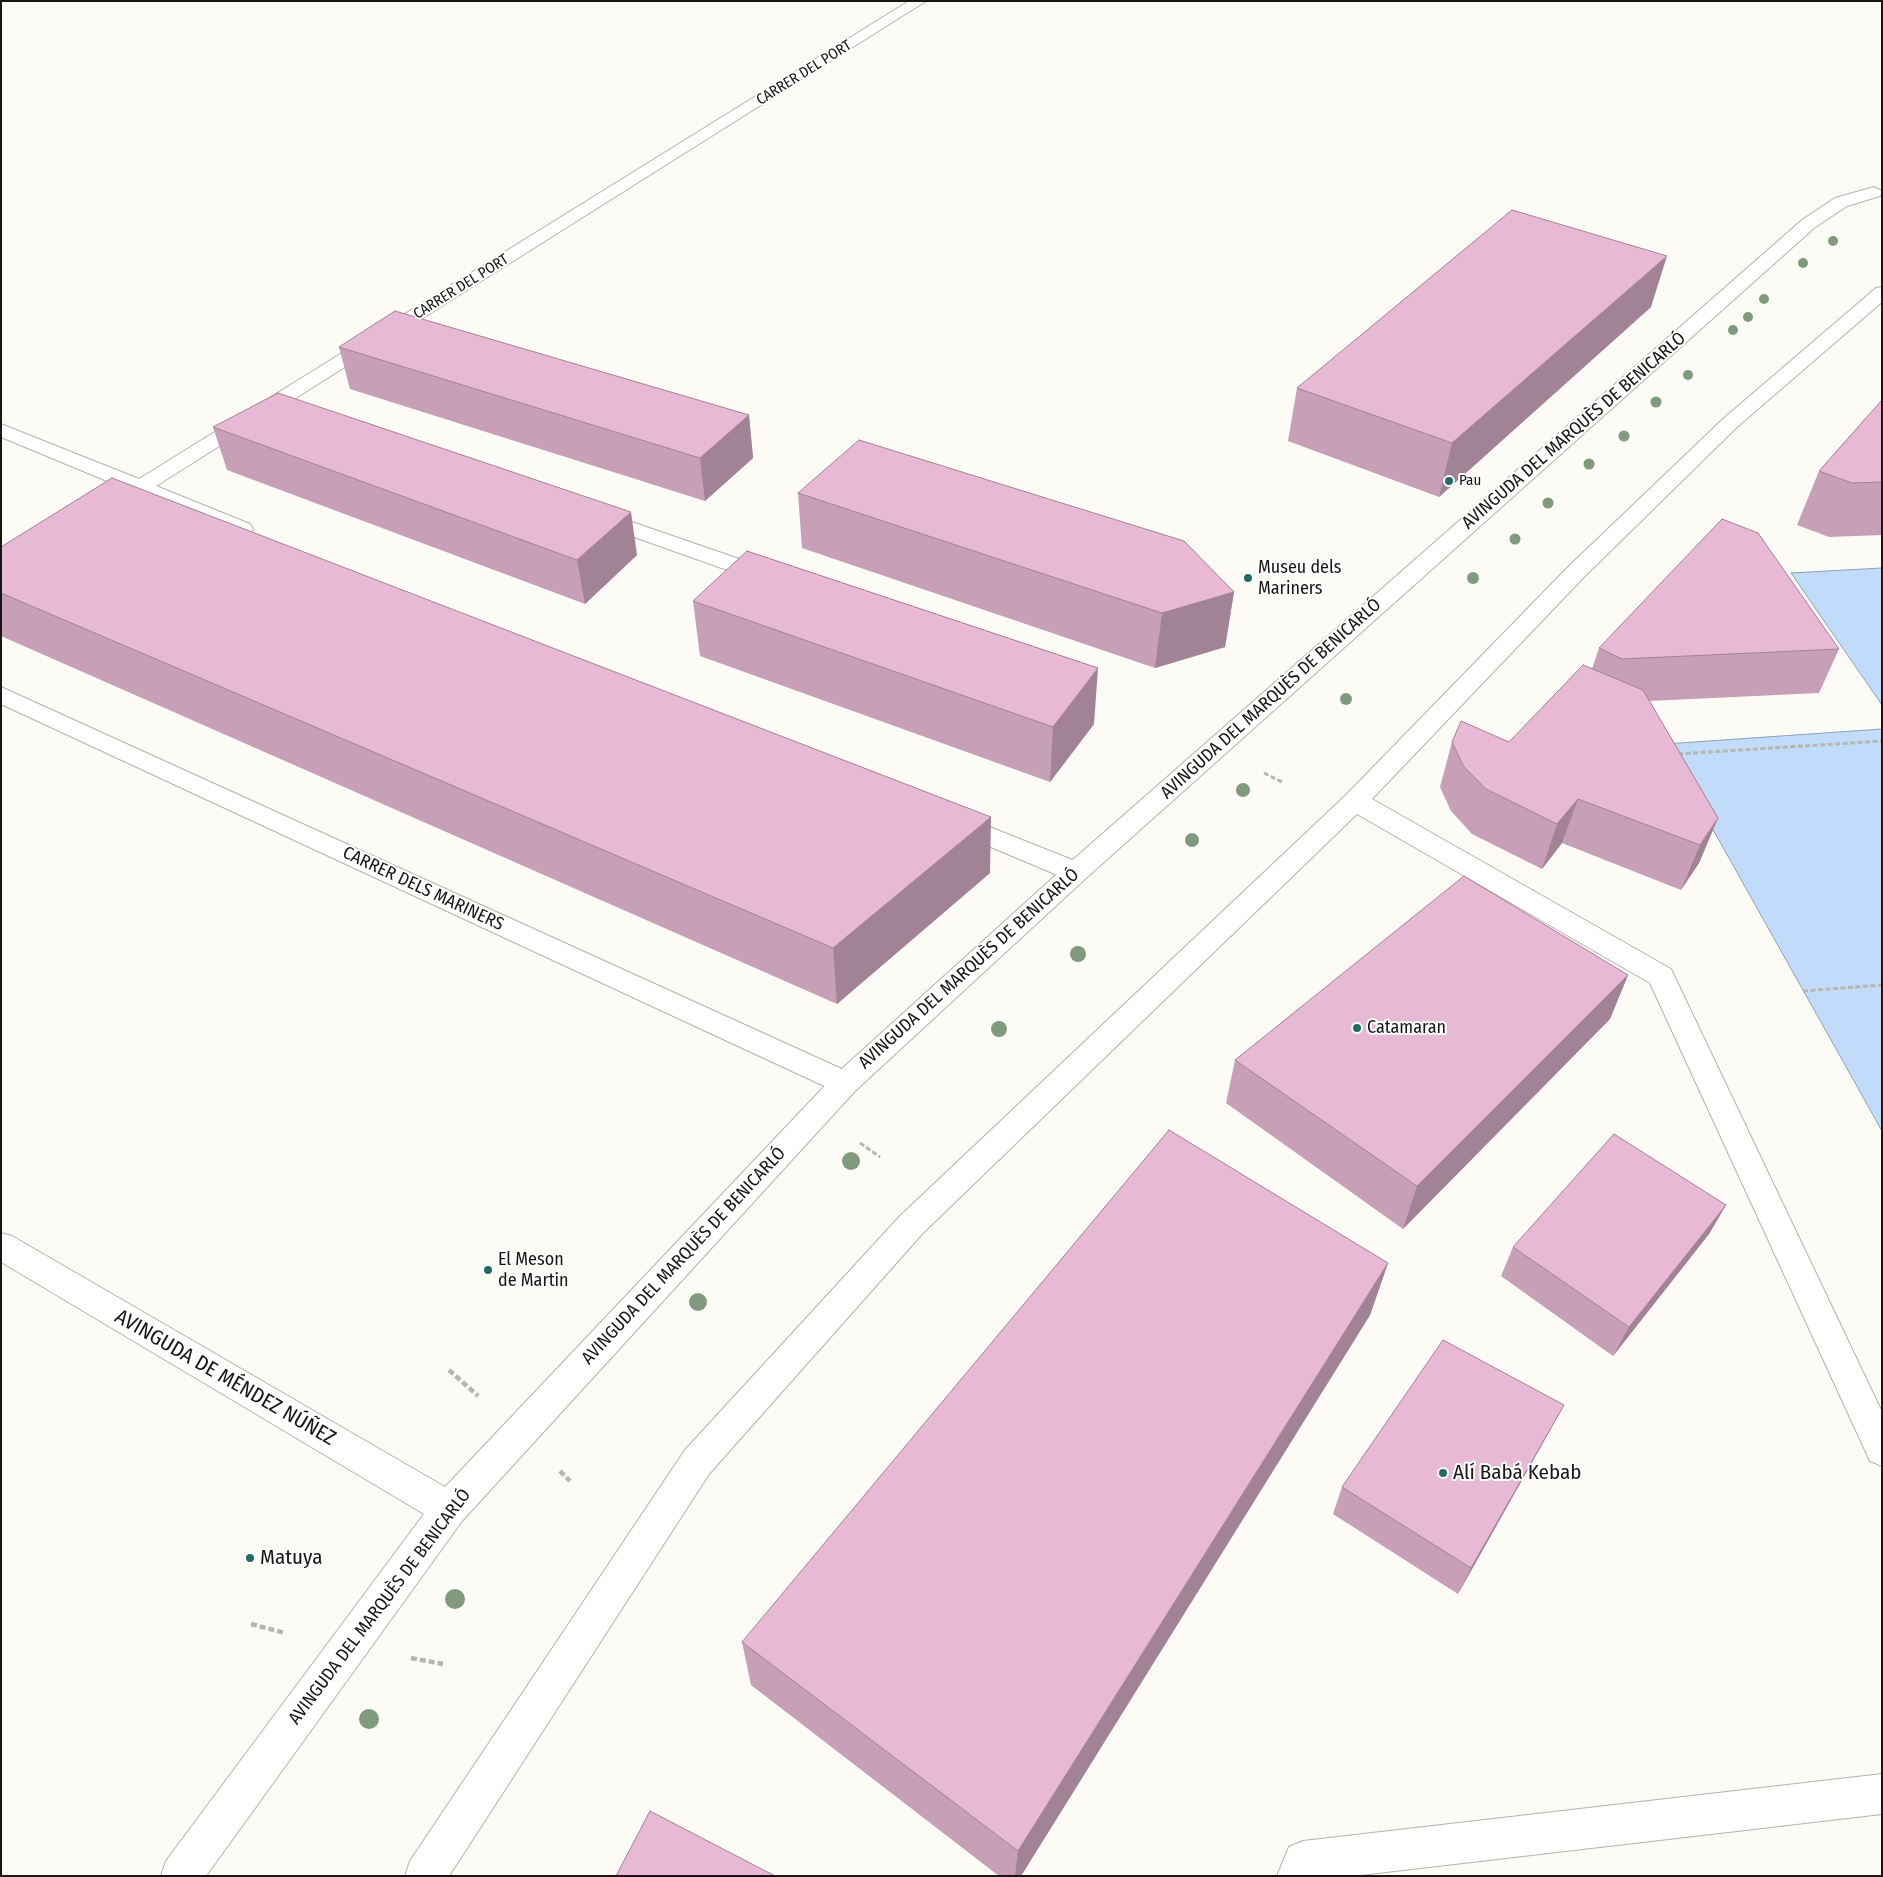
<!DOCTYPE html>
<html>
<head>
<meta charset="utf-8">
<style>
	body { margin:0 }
	#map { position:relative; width:1883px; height:1877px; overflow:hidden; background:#fdfbf5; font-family:"Fira Sans Condensed",sans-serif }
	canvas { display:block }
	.frame { position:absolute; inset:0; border:2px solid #171614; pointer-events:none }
</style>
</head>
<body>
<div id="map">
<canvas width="1883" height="1877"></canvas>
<div class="frame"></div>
</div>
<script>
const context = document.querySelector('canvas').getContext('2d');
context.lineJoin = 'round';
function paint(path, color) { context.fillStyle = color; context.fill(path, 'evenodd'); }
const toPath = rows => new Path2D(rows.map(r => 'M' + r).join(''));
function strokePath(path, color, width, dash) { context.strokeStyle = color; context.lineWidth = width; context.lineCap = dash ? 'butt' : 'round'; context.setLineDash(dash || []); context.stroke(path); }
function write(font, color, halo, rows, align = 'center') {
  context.font = font + ' "Fira Sans Condensed",sans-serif'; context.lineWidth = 4; context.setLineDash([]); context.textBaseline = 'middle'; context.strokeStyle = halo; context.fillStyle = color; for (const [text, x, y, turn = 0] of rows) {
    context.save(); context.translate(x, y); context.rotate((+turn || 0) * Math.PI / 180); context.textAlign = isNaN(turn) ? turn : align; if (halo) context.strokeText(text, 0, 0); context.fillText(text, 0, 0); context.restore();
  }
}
const water = toPath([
	[1882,568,1882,705,1791,573,1882,568],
	[1882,729,1882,1131,1665,744,1882,729]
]);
paint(water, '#c1dcfb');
strokePath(water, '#8ea1b6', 1);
const service = toPath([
	[1882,287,1882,302,1737,427,1583,578,1372,799,1671,969,1882,1412,1882,1466,1870,1461,1650,983,1357,814,922,1234,709,1474,449,1876,405,1876,410,1861,685,1450,900,1216,1346,795,1567,568,1723,419,1876,288,1882,287],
	[1882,1774,1882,1814,1352,1876,1277,1876,1289,1847,1303,1841,1882,1774]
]);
const minor = toPath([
	[909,1,926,1,156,486,250,524,253,529,250,534,242,535,234,534,142,495,129,500,122,498,118,494,124,488,1,437,1,424,139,479,909,1],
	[600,511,774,571,777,576,774,581,766,583,758,581,592,522,589,517,592,512,600,511],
	[1,687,855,1075,860,1083,855,1091,845,1095,835,1091,1,704,1,687],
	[957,814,1085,865,1089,872,1085,879,1076,881,1067,879,948,829,944,823,948,817,957,814]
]);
const tertiary = toPath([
	[1874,187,1882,191,1880,196,1847,206,1814,228,1085,879,855,1091,462,1521,206,1876,161,1876,166,1861,424,1514,1,1262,1,1233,12,1236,445,1487,835,1075,1067,865,1802,220,1835,198,1874,187]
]);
strokePath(service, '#b3b2ab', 2);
strokePath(minor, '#b3b2ab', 2);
strokePath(tertiary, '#b3b2ab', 2);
strokePath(toPath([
	[1678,754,1882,741],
	[1264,773,1284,783],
	[1803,991,1882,985],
	[860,1143,880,1157]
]), '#b7b5b0', 3, [5, 2.5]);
strokePath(toPath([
	[449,1370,478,1396],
	[560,1471,570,1481],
	[251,1624,285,1633],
	[411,1658,443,1664]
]), '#b7b5b0', 4.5, [6, 3]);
paint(service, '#fff');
paint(minor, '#fff');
paint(tertiary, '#fff');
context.fillStyle = '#809a7d';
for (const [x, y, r] of [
	[1833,241,5],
	[1803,263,5],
	[1764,299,5],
	[1748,317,5],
	[1733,330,5],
	[1688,375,5],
	[1656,402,5.5],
	[1624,436,5.5],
	[1589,464,5.5],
	[1548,503,5.5],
	[1515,539,5.5],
	[1473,578,6],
	[1346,699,6],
	[1243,790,7],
	[1192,840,7],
	[1078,954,8],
	[999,1029,8],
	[851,1161,9],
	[698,1302,9],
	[455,1599,10],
	[369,1719,10]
]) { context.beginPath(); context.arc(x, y, r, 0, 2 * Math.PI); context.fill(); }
paint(toPath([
	[1651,307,1439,497,1288,441,1297,388],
	[339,347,749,415,753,458,705,501,350,389],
	[1882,400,1882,535,1829,537,1797,525,1819,471],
	[213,427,637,555,585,604,227,470],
	[798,493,1234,592,1225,647,1155,668,802,548],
	[1,547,990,873,837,1004,1,636],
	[693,601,1094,724,1050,782,700,656],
	[1599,648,1839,649,1819,693,1649,701,1718,818,1699,863,1681,890,1562,843,1542,869,1472,834,1451,811,1440,787,1452,742,1509,742,1592,669],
	[1628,975,1610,1019,1403,1229,1226,1103,1235,1060],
	[1726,1205,1709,1234,1613,1356,1501,1276,1513,1247],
	[1388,1263,1370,1315,1021,1876,999,1876,751,1685,742,1642],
	[1564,1405,1549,1432,1458,1594,1333,1514,1342,1487]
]), '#c79fb7');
paint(toPath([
	[1667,256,1651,307,1439,497,1452,443],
	[749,415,753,458,705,501,700,458],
	[631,512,637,555,585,604,577,560],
	[1234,592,1225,647,1155,668,1162,613],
	[1098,668,1094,724,1050,782,1053,727],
	[1578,799,1562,843,1542,869,1557,824],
	[991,817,990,873,837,1004,833,948],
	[1718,818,1699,863,1681,890,1700,845],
	[1628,975,1610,1019,1403,1229,1417,1186],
	[1726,1205,1709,1234,1613,1356,1629,1327],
	[1388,1263,1370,1315,1021,1876,1015,1876,1018,1851],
	[1564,1405,1549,1432,1458,1594,1471,1568]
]), '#a28295');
const building = toPath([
	[1512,210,1667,256,1452,443,1297,388,1512,210],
	[395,311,749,415,700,458,339,347,395,311],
	[278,393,631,512,577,560,213,427,278,393],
	[1882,400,1882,482,1852,483,1819,471,1882,400],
	[859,440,1184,541,1234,592,1162,613,798,493,859,440],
	[112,478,991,817,833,948,1,593,1,547,112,478],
	[1722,519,1758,533,1839,649,1622,659,1599,648,1722,519],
	[747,551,1098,668,1053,727,693,601,747,551],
	[1583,665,1643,690,1718,818,1700,845,1578,799,1557,824,1486,789,1464,767,1452,742,1461,721,1509,742,1583,665],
	[1464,876,1628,975,1417,1186,1235,1060,1464,876],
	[1169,1130,1388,1263,1018,1851,742,1642,1169,1130],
	[1614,1134,1726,1205,1629,1327,1513,1247,1614,1134],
	[1443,1340,1564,1405,1471,1568,1342,1487,1443,1340],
	[650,1811,775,1876,616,1876,650,1811]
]);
paint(building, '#e7b9d5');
strokePath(building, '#a28295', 1);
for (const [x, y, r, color] of [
	[1449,481,5,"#226c67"],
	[1248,578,5,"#226c67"],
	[1357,1028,5,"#226c67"],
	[488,1270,5,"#226c67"],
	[1443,1473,5,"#226c67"],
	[250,1558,5,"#226c67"]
]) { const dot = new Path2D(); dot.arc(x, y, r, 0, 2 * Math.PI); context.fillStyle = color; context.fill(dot); strokePath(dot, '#fff', 2); }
write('15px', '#171614', '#fff', [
	["CARRER DEL PORT",804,73,-32],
	["CARRER DEL PORT",461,287,-32]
]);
write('15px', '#171614', '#fff', [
	["Pau",1459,481]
], 'left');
write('18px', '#171614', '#fff', [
	["AVINGUDA DEL MARQUÈS DE BENICARLÓ",1574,431,-41],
	["AVINGUDA DEL MARQUÈS DE BENICARLÓ",1271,699,-42],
	["CARRER DELS MARINERS",423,889,25],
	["AVINGUDA DEL MARQUÈS DE BENICARLÓ",969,969,-42],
	["AVINGUDA DEL MARQUÈS DE BENICARLÓ",684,1256,-47],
	["AVINGUDA DEL MARQUÈS DE BENICARLÓ",380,1607,-53]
]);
write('18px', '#171614', '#fff', [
	["Museu dels",1258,568],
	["Mariners",1258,589],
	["Catamaran",1367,1028],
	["El Meson",498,1260],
	["de Martin",498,1281]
], 'left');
write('21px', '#171614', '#fff', [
	["AVINGUDA DE MÉNDEZ NÚÑEZ",225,1378,30]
]);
write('21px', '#171614', '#fff', [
	["Alí Babá Kebab",1453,1473],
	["Matuya",260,1558]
], 'left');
</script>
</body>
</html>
